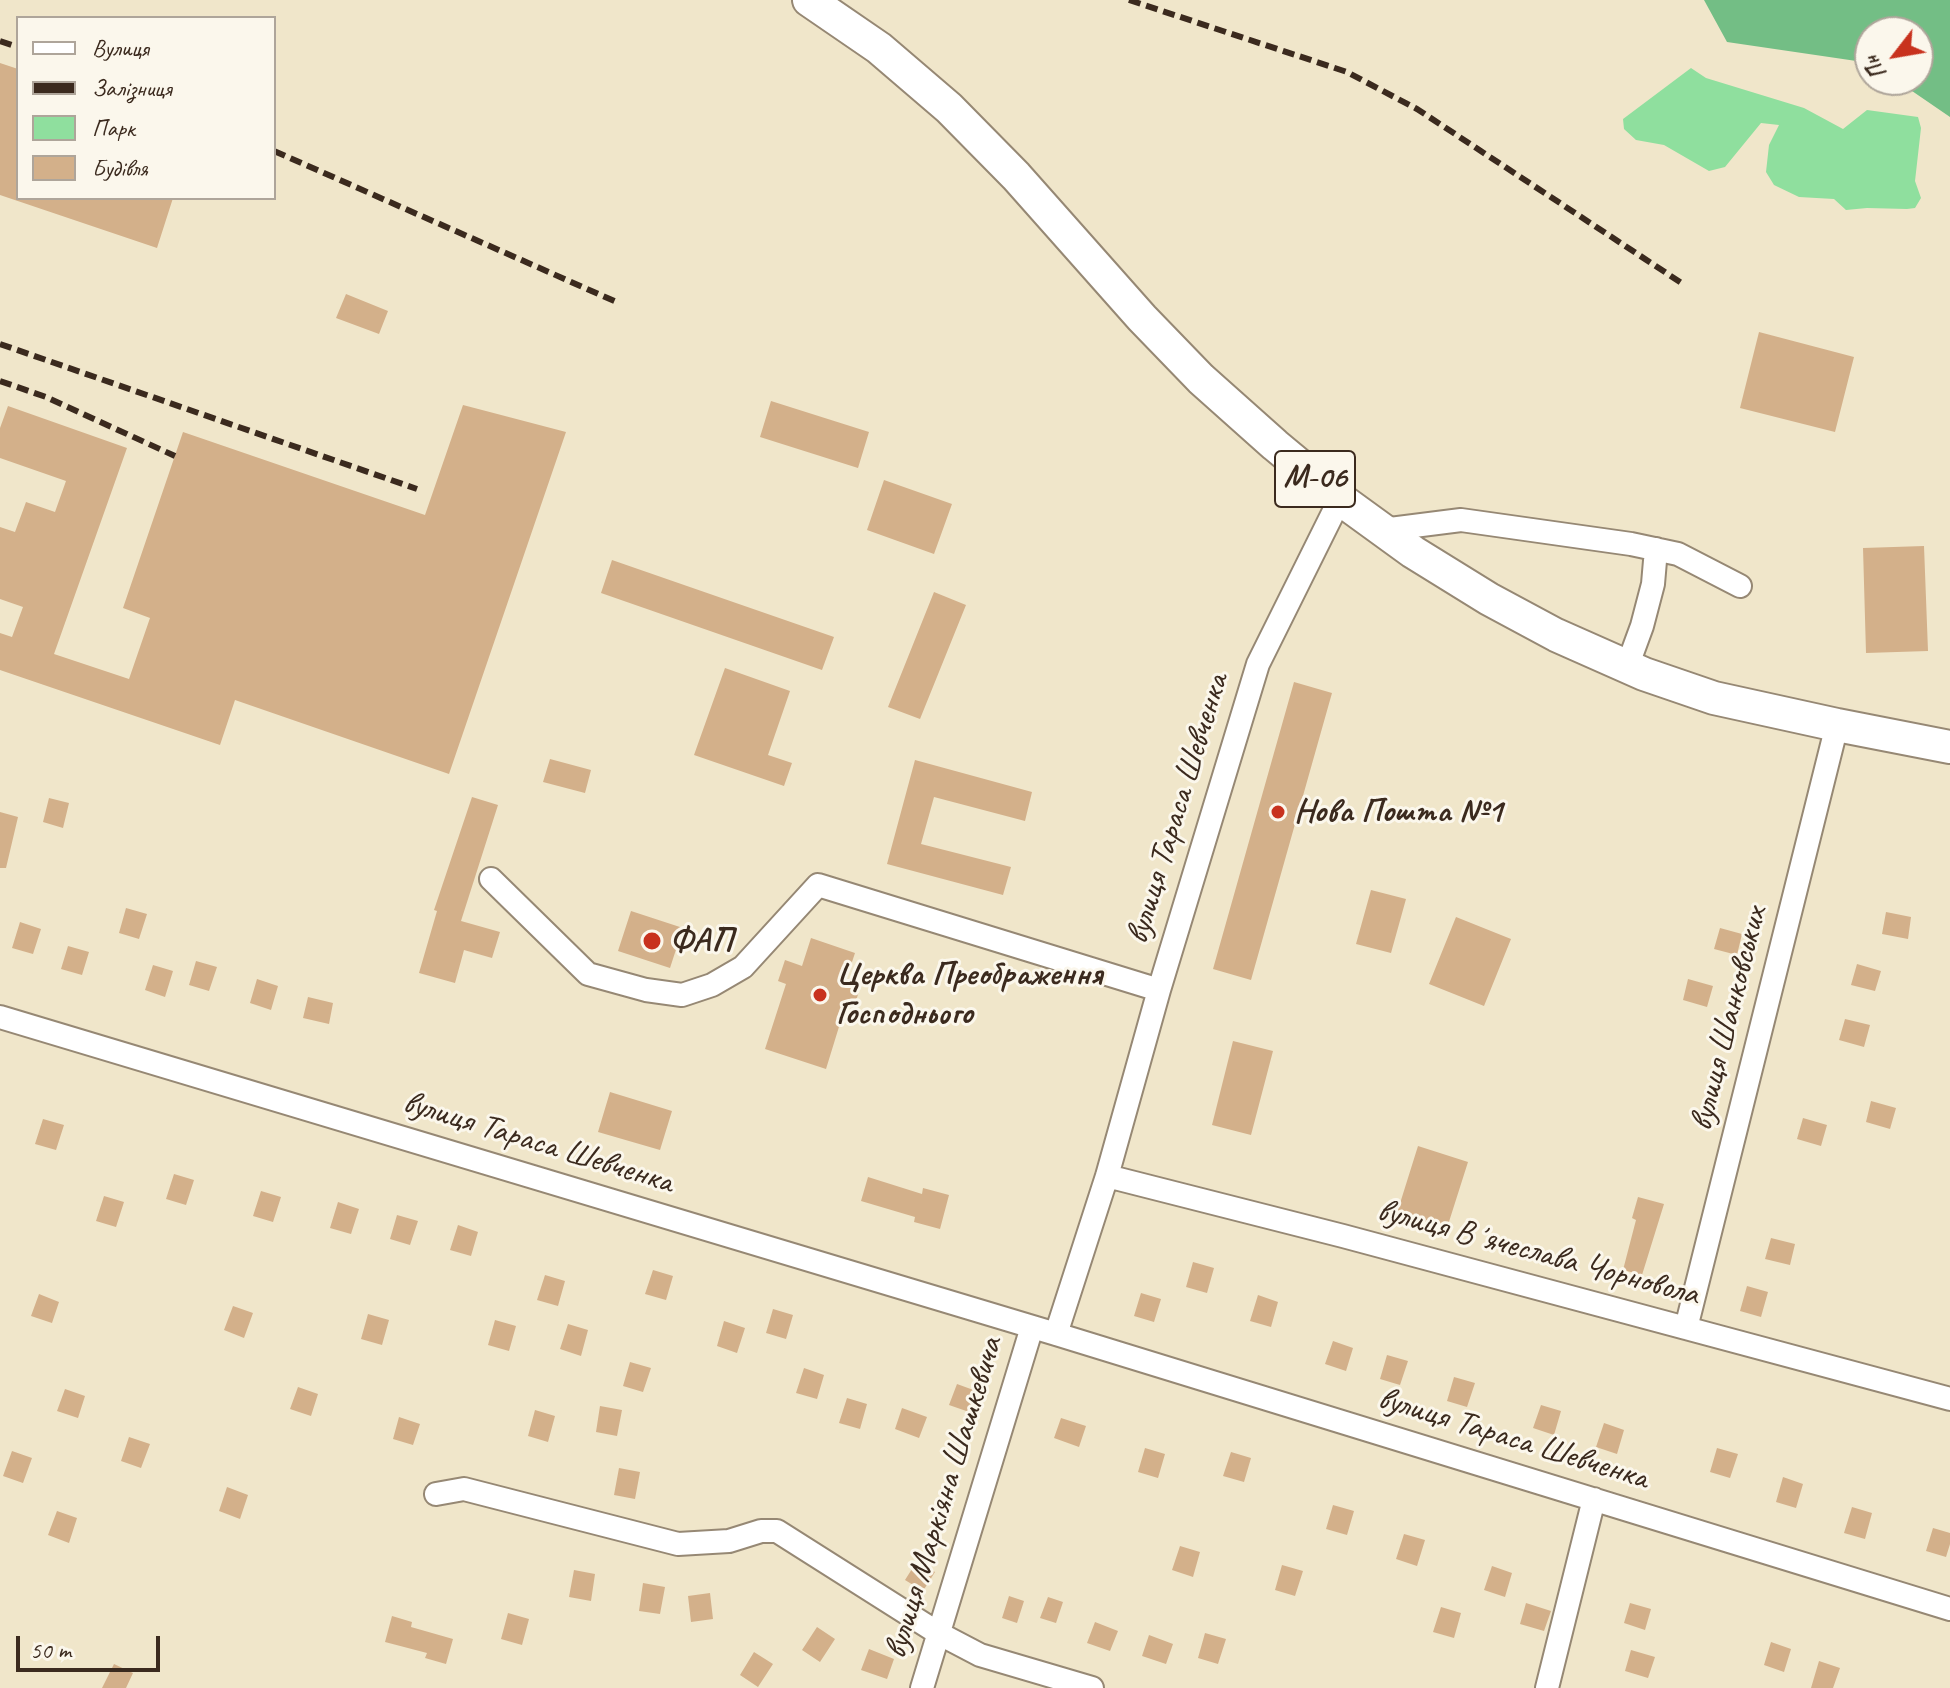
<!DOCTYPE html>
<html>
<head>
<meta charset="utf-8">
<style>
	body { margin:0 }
	#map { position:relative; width:1950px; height:1688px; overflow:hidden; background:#f0e6ca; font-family:Caveat,sans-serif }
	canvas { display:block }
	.legend { position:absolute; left:16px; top:16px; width:260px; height:184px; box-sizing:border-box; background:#fbf7ec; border:2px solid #aea59a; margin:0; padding:10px 14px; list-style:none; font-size:24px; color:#3b2a1e }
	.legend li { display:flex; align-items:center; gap:16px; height:40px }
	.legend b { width:40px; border:2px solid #aea59a }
	.north { position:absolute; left:1854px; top:16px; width:80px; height:80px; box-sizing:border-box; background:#fbf7ec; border:2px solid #aea59a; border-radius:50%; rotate:239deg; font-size:22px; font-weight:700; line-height:32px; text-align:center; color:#3b2a1e }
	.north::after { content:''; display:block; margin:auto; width:28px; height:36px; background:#c8321e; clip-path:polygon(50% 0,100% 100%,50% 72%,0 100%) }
	.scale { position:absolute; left:16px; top:1636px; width:144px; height:36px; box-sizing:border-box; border:4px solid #3b2a1e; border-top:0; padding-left:10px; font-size:24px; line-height:28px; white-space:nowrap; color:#3b2a1e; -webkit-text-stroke:6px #fbf7ec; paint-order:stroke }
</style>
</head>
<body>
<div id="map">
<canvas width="1950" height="1688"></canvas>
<ul class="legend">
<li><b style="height:10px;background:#fff"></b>Вулиця</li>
<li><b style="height:10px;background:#3b2a1e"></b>Залізниця</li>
<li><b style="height:22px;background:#8fdf9e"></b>Парк</li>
<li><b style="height:22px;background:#d3b08a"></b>Будівля</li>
</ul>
<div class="north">Пн</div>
<div class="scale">50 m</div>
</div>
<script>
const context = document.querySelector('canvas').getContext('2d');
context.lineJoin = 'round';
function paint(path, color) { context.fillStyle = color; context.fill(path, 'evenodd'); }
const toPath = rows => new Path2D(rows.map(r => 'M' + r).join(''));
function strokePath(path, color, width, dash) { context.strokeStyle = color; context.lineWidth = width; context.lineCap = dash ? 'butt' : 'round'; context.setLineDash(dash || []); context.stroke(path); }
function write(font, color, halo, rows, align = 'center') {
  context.font = font + ' Caveat,sans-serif'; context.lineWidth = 6; context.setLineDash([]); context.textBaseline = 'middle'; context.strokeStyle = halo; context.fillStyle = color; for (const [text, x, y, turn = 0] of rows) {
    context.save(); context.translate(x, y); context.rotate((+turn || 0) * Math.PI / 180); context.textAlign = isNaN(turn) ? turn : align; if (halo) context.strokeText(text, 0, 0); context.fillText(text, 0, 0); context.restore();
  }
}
paint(toPath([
	[1691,68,1706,78,1804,108,1843,129,1867,110,1918,117,1921,128,1915,181,1921,198,1915,208,1907,209,1867,208,1846,210,1834,199,1799,197,1774,185,1766,172,1769,145,1779,125,1761,123,1725,167,1709,171,1664,145,1636,140,1624,129,1623,119]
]), '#8fdf9e');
paint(toPath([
	[1704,0,1950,0,1950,117,1896,80,1918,80,1918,32,1870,32,1870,63,1727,42]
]), '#73be85');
paint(toPath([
	[0,63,18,69,18,198,173,198,157,248,0,195],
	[346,294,388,311,379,334,336,318],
	[1759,332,1854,357,1835,432,1740,408],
	[771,401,869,432,858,468,760,437],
	[463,405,566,432,449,774,235,700,220,745,0,670,0,633,12,637,23,607,0,599,0,527,15,532,26,502,55,512,66,481,0,458,0,428,8,406,127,448,54,654,129,679,150,618,123,608,183,432,425,515],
	[884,480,952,504,934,554,867,530],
	[1924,546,1928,651,1866,653,1863,548],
	[612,560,834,637,822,670,601,593],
	[934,592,966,605,920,719,888,707],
	[725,668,790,691,768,755,792,763,784,786,694,755],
	[1294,682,1332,693,1251,980,1213,969],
	[550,759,591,770,585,793,543,782],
	[915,760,1032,792,1025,821,934,797,921,844,1011,867,1003,895,887,864],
	[472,797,498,805,461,921,500,932,492,958,464,950,455,983,419,973,437,911,434,910],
	[49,798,69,803,63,828,43,822],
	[0,812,18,817,6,868,0,868],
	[1371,890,1406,899,1391,953,1356,944],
	[126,908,147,914,139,939,119,933],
	[631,911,683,928,670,968,618,951],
	[1886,912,1911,917,1908,939,1882,934],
	[1456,917,1511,939,1484,1006,1429,984],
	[20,922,41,929,33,954,12,948],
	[1720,928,1742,934,1737,955,1714,949],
	[811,938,855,953,846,980,861,985,854,1007,846,1004,826,1069,765,1049,786,984,778,981,785,960,802,966],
	[68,946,89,952,82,975,61,969],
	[196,961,217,967,209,991,189,985],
	[1857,964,1881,971,1875,991,1851,985],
	[153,965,173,971,165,997,145,990],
	[257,979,278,986,271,1010,250,1003],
	[1688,979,1713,986,1707,1007,1683,1000],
	[308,997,333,1003,329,1024,303,1018],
	[1845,1019,1870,1025,1864,1047,1839,1040],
	[1233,1041,1273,1051,1251,1135,1212,1125],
	[610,1092,672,1111,660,1150,598,1132],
	[1871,1101,1896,1108,1890,1129,1866,1122],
	[1803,1118,1827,1125,1821,1146,1797,1139],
	[43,1119,64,1125,56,1150,35,1144],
	[1418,1146,1468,1162,1447,1228,1397,1213],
	[174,1174,194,1180,186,1205,166,1199],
	[868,1177,922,1194,923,1188,949,1195,940,1229,914,1222,915,1217,861,1201],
	[261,1191,281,1197,273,1222,253,1216],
	[104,1196,124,1202,116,1227,96,1221],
	[1638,1197,1664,1204,1642,1275,1623,1270,1636,1220,1632,1218],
	[338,1202,359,1209,351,1234,330,1228],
	[397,1215,418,1221,410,1245,390,1239],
	[458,1225,478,1232,471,1256,450,1250],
	[1771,1238,1795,1244,1790,1265,1765,1259],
	[1193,1262,1214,1268,1207,1293,1186,1287],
	[653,1270,673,1276,666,1300,645,1294],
	[545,1275,565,1281,558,1306,537,1300],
	[1747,1286,1768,1292,1761,1317,1740,1311],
	[1141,1293,1161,1299,1154,1322,1134,1316],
	[39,1294,59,1302,52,1323,31,1316],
	[1258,1295,1278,1302,1271,1327,1250,1321],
	[233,1306,253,1313,244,1338,224,1330],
	[773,1309,793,1315,786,1339,766,1333],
	[368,1314,389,1320,382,1345,361,1339],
	[495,1320,516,1326,509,1351,488,1345],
	[724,1321,745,1328,737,1353,717,1346],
	[568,1324,588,1330,581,1356,560,1349],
	[1333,1341,1353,1348,1346,1371,1325,1364],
	[1387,1355,1408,1361,1400,1385,1380,1379],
	[630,1362,651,1368,643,1392,623,1386],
	[804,1368,824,1375,817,1399,796,1393],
	[1454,1377,1475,1383,1467,1407,1447,1401],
	[957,1384,979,1392,972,1413,949,1405],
	[298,1387,318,1394,311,1416,290,1409],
	[65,1389,85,1396,78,1418,57,1411],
	[847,1398,867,1404,860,1429,839,1423],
	[1541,1405,1561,1411,1554,1435,1533,1428],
	[600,1406,622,1410,617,1436,596,1432],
	[902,1408,927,1417,919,1438,895,1429],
	[535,1410,555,1416,548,1442,528,1436],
	[399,1417,420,1424,413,1445,393,1439],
	[1061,1418,1086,1426,1079,1447,1054,1438],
	[1604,1423,1624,1430,1617,1454,1596,1447],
	[129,1437,150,1444,141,1468,121,1461],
	[1145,1448,1165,1454,1158,1478,1138,1472],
	[1717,1448,1738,1454,1730,1478,1710,1472],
	[12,1451,32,1458,23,1483,3,1476],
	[1231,1452,1251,1458,1244,1482,1223,1476],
	[619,1468,640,1472,635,1499,614,1495],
	[1783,1477,1803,1484,1796,1508,1776,1502],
	[227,1487,248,1495,240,1519,219,1511],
	[1333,1505,1354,1511,1347,1535,1326,1529],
	[1852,1507,1872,1513,1865,1539,1844,1533],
	[57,1511,77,1518,69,1543,48,1535],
	[1933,1528,1950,1533,1950,1544,1946,1557,1926,1551],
	[1404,1534,1425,1540,1417,1566,1396,1559],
	[1180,1546,1200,1552,1193,1577,1172,1570],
	[917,1561,935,1572,923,1591,905,1580],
	[1282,1565,1303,1571,1295,1596,1275,1590],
	[1492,1566,1512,1573,1505,1597,1484,1590],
	[574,1570,595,1574,591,1601,569,1597],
	[643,1583,665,1587,660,1614,639,1611],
	[710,1593,713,1619,691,1622,688,1596],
	[1009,1596,1024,1601,1017,1623,1002,1618],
	[1048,1597,1063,1602,1056,1623,1040,1618],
	[1526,1603,1551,1611,1544,1631,1520,1624],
	[1630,1603,1651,1609,1645,1630,1624,1623],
	[1441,1607,1461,1613,1454,1638,1433,1632],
	[508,1613,529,1619,522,1645,501,1639],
	[392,1616,412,1622,411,1627,453,1639,446,1664,425,1658,427,1653,385,1642],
	[1095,1622,1118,1631,1110,1651,1087,1643],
	[817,1627,835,1639,820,1662,802,1650],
	[1205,1633,1226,1639,1218,1664,1198,1658],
	[1149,1635,1173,1644,1166,1664,1142,1656],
	[1771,1642,1791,1649,1784,1672,1764,1665],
	[869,1649,894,1659,887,1679,861,1670],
	[1631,1650,1655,1657,1648,1678,1625,1671],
	[754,1652,773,1664,758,1687,740,1675],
	[1819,1661,1840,1668,1833,1688,1811,1688],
	[114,1664,133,1673,126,1688,102,1688]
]), '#d3b08a');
const minor = toPath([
	[1382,530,1461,520,1631,544,1678,554,1740,586],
	[1627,667,1642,626,1653,584,1656,549],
	[491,879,588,974,646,990,682,995,712,985,743,967,818,885,1159,990],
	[0,1017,1056,1334,1950,1609],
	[1107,1176,1343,1236,1950,1399],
	[1686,1328,1837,725],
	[1056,1334,1107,1176,1159,990,1258,664,1340,499],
	[436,1494,464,1489,678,1544,729,1541,761,1531,777,1531,938,1633,980,1655,1092,1688],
	[922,1688,1032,1327],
	[1547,1688,1594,1499]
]);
const highway = toPath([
	[809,0,879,48,949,108,1016,176,1142,318,1201,379,1275,445,1340,499,1413,552,1489,599,1556,635,1644,674,1714,698,1837,725,1950,747]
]);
strokePath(minor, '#968874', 26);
strokePath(highway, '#968874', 36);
strokePath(minor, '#fff', 22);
strokePath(highway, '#fff', 32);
strokePath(toPath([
	[1129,0,1347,72,1417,109,1683,284],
	[0,41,18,47],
	[274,151,619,303],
	[0,344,417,489],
	[0,381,46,397,175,456]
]), '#3b2a1e', 6, [12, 6]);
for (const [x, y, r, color] of [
	[1278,812,8,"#c8321e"],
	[652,941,10,"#c8321e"],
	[820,995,8,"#c8321e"]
]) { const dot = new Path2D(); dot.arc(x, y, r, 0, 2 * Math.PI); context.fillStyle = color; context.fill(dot); strokePath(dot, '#fbf7ec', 3); }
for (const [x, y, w] of [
	[1315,479,80]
]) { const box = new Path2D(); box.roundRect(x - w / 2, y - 28, w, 56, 6); context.fillStyle = '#fbf7ec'; context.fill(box); strokePath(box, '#3b2a1e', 2); }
write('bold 32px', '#3b2a1e', null, [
	["М-06",1315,479]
]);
write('34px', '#3b2a1e', '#fbf7ec', [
	["вулиця Тараса Шевченка",1178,809,-73],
	["вулиця Шанковських",1729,1019,-76],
	["вулиця Тараса Шевченка",538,1143,17],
	["вулиця Вʼячеслава Чорновола",1538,1253,15],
	["вулиця Тараса Шевченка",1513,1439,17],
	["вулиця Маркіяна Шашкевича",944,1498,-73]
]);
write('bold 34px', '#3b2a1e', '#fbf7ec', [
	["Нова Пошта №1",1294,812],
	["ФАП",670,941],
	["Церква Преображення",836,975],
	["Господнього",836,1014]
], 'left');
</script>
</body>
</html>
